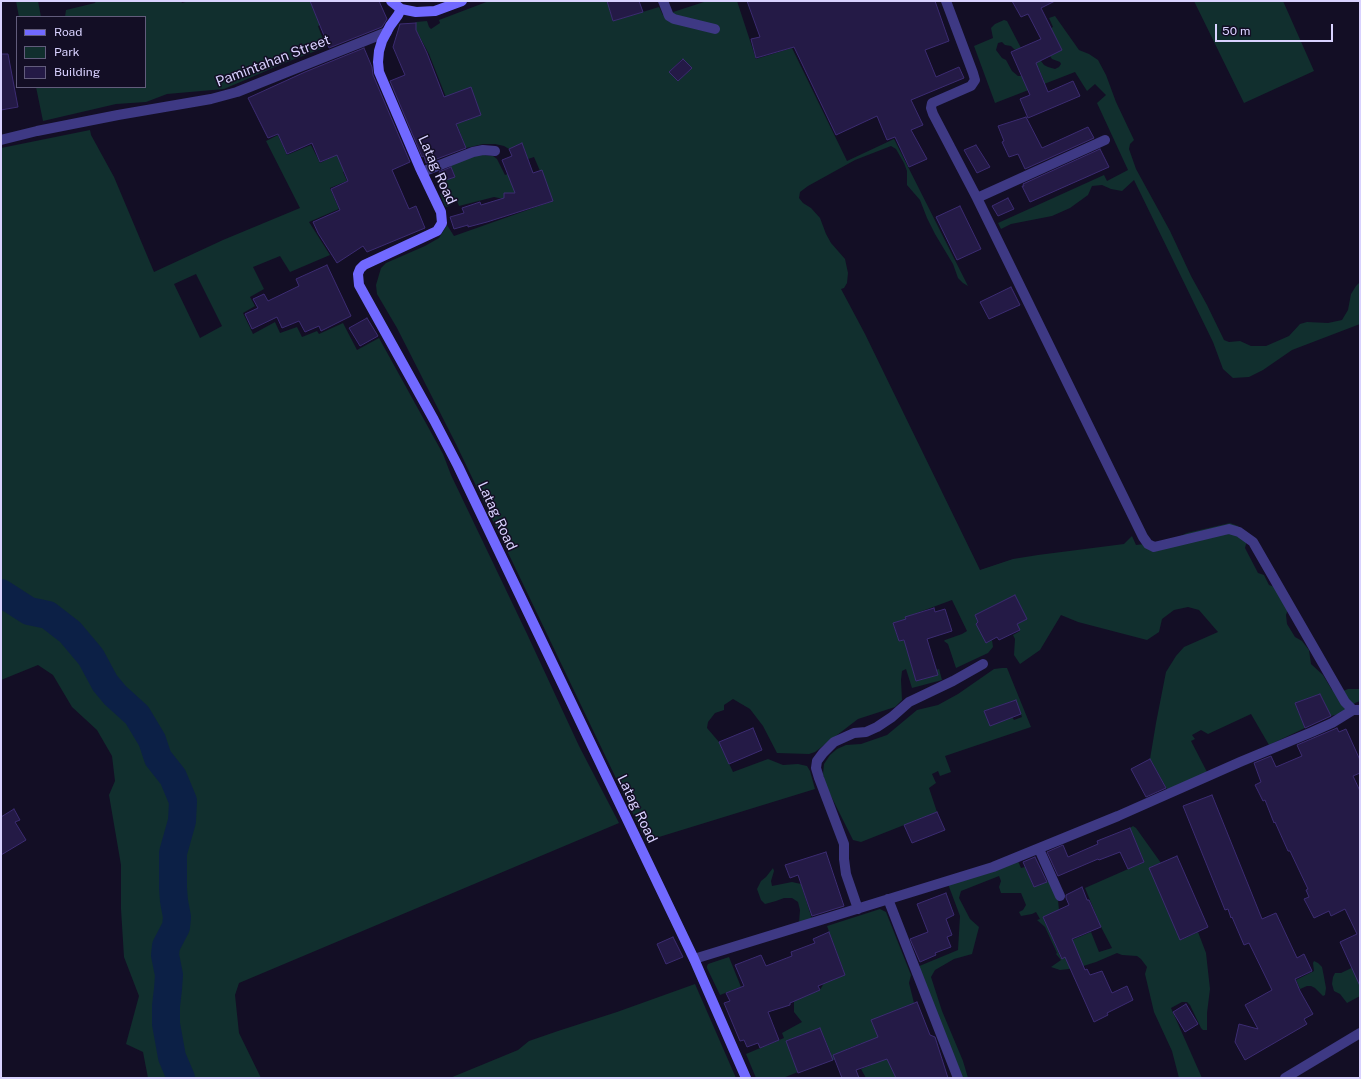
<!DOCTYPE html>
<html>
<head>
<meta charset="utf-8">
<style>
	body { margin:0 }
	#map { position:relative; width:1361px; height:1079px; overflow:hidden; background:#130e25; font-family:"Public Sans",sans-serif }
	canvas { display:block }
	.frame { position:absolute; inset:0; border:2px solid #d9d2ff; pointer-events:none }
	.legend { position:absolute; left:16px; top:16px; width:130px; height:72px; box-sizing:border-box; background:#130e25; border:1px solid #625c7c; margin:0; padding:5px 7px; list-style:none; font-size:12px; color:#d9d2ff }
	.legend li { display:flex; align-items:center; gap:8px; height:20px }
	.legend b { width:20px; border:1px solid #625c7c }
	.scale { position:absolute; left:1215px; top:24px; width:118px; height:18px; box-sizing:border-box; border:2px solid #d9d2ff; border-top:0; padding-left:5px; font-size:12px; line-height:14px; white-space:nowrap; color:#d9d2ff; -webkit-text-stroke:3px #130e25; paint-order:stroke }
</style>
</head>
<body>
<div id="map">
<canvas width="1361" height="1079"></canvas>
<div class="frame"></div>
<ul class="legend">
<li><b style="height:5px;background:#7169ff"></b>Road</li>
<li><b style="height:11px;background:#112f2e"></b>Park</li>
<li><b style="height:11px;background:#241a46"></b>Building</li>
</ul>
<div class="scale">50 m</div>
</div>
<script>
const context = document.querySelector('canvas').getContext('2d');
context.lineJoin = 'round';
function paint(path, color) { context.fillStyle = color; context.fill(path, 'evenodd'); }
const toPath = rows => new Path2D(rows.map(r => 'M' + r).join(''));
function strokePath(path, color, width, dash) { context.strokeStyle = color; context.lineWidth = width; context.lineCap = dash ? 'butt' : 'round'; context.setLineDash(dash || []); context.stroke(path); }
function write(font, color, halo, rows, align = 'center') {
  context.font = font + ' "Public Sans",sans-serif'; context.lineWidth = 3; context.setLineDash([]); context.textBaseline = 'middle'; context.strokeStyle = halo; context.fillStyle = color; for (const [text, x, y, turn = 0] of rows) {
    context.save(); context.translate(x, y); context.rotate((+turn || 0) * Math.PI / 180); context.textAlign = isNaN(turn) ? turn : align; if (halo) context.strokeText(text, 0, 0); context.fillText(text, 0, 0); context.restore();
  }
}
paint(toPath([
	[16,1,38,1,41,17,19,17],
	[96,1,181,1,182,3,189,1,310,1,320,25,318,26,326,47,282,64,224,89,167,94,146,102,116,104,43,121,36,87,145,87,145,17,65,17,66,10,95,3],
	[489,1,607,1,613,21,659,7,663,15,670,13,707,1,737,1,756,59,792,48,847,161,894,139,968,286,963,283,958,278,953,264,935,234,927,218,920,200,907,185,907,171,904,163,896,149,891,146,855,160,808,186,800,192,799,198,803,203,811,208,820,218,826,234,831,243,845,259,848,273,847,283,844,288,841,289,865,334,980,570,1013,559,1038,555,1124,544,1132,536,1136,545,1169,541,1187,533,1230,523,1238,526,1247,540,1245,548,1258,573,1264,575,1269,585,1284,590,1290,596,1290,603,1286,615,1287,624,1295,637,1302,641,1309,650,1311,664,1323,675,1332,690,1338,693,1348,689,1360,689,1360,701,1355,703,1347,712,1331,716,1320,694,1295,703,1305,728,1269,745,1251,714,1208,734,1201,730,1192,735,1195,739,1191,741,1207,772,1168,791,1150,759,1156,723,1166,672,1176,656,1184,647,1218,632,1199,610,1188,607,1174,610,1162,619,1159,632,1147,640,1078,622,1061,615,1040,650,1020,664,1014,655,1015,639,1013,635,1020,631,1017,624,1027,619,1015,595,975,615,986,642,992,640,993,647,988,653,956,668,948,644,944,641,945,640,962,634,967,631,952,600,906,617,907,621,902,620,893,623,899,641,903,640,905,642,916,681,937,675,936,670,939,669,942,680,912,688,906,669,902,671,901,680,902,700,895,707,858,719,815,752,809,754,777,753,763,726,750,709,733,699,724,705,724,710,715,713,708,722,707,728,719,742,733,772,768,759,783,765,798,764,807,766,810,771,815,789,646,841,456,444,397,328,377,294,376,285,381,268,386,263,425,246,439,238,447,225,454,236,553,201,534,157,528,159,522,144,509,149,504,146,495,144,483,144,466,148,429,54,416,30,416,22,427,21,429,27,431,29,440,23,439,20],
	[682,59,692,68,678,81,669,72],
	[471,88,481,115,467,120],
	[1194,1,1283,1,1314,71,1244,103],
	[1055,16,1079,50,1089,54,1098,60,1106,75,1116,102,1134,140,1130,144,1129,149,1136,169,1170,231,1191,276,1207,305,1224,340,1229,342,1240,341,1251,346,1266,346,1289,336,1300,324,1307,322,1328,323,1342,320,1348,310,1351,294,1356,286,1360,282,1360,324,1292,350,1263,370,1249,377,1233,378,1223,369,1213,342,1134,180,1122,191,1111,189,1102,185,1092,186,1088,195,1070,208,1052,216,1011,224,1001,229,998,223,1104,175,1107,181,1128,170,1097,103,1106,95,1095,84,1087,91,1075,72,995,103,974,46,993,38,991,28,995,24,1004,20,1007,21,1021,48,1015,50,1011,46,1005,45,1002,42,998,43,996,50,1002,58,1006,60,1012,71,1018,76,1022,76,1028,88,1044,81,1032,54,1038,57,1044,65,1048,67,1055,69,1059,67,1061,64,1060,62,1052,59,1050,56,1062,50,1051,28,1053,27,1049,18],
	[90,130,91,135,114,177,154,272,223,240,300,208,266,141,278,135,287,155,311,145,320,163,338,154,362,163,343,172,347,181,330,188,339,209,309,222,330,255,290,272,280,256,253,267,264,289,250,297,255,306,243,313,253,334,275,322,280,333,297,327,302,337,317,331,319,334,343,323,357,350,379,338,443,454,451,475,528,636,579,746,619,823,239,983,235,995,239,1033,261,1078,148,1078,143,1052,126,1044,139,996,124,957,121,909,121,865,109,795,115,781,112,756,97,730,72,707,53,675,38,665,1,680,1,148],
	[196,274,222,326,200,338,174,284],
	[483,155,493,156,497,159,505,175,523,168,515,193,504,193,504,199,494,197,459,206,457,201,447,207,445,206,440,194,448,190,445,180,455,177,450,165,471,156],
	[1002,668,1007,668,1031,727,945,756,951,772,940,776,938,771,932,774,936,783,929,788,937,812,861,842,853,840,825,784,823,774,824,764,830,755,837,749,846,745,861,744,887,735,917,710,938,705,958,694,994,669],
	[1016,700,1022,717,1014,720,1012,717,990,725,984,711],
	[1133,826,1136,828,1161,863,1181,940,1198,932,1206,953,1210,989,1207,1013,1207,1030,1203,1030,1201,1028,1190,1005,1187,1002,1182,1002,1171,1008,1202,1078,1179,1078,1172,1051,1154,1012,1145,974,1147,967,1141,959,1137,956,1122,955,1117,953,1096,962,1077,968,1060,970,1051,967,1061,960,1056,954,1057,953,1045,927,1037,920,1040,919,1036,912,1032,914,1021,916,1019,912,1023,910,1026,905,1021,893,1001,893,999,887,1001,881,999,876,961,891,959,898,970,919,979,927,972,954,954,959,935,970,931,977,942,1011,963,1061,968,1078,963,1078,917,967,958,950,960,916,948,884,1018,861,1021,868,1025,867,1034,887,1049,881,1058,900,1059,910,1043,917,1061,958,1077,951,1072,940,1091,932,1099,952,1112,948,1101,927,1085,888,1144,862,1130,828],
	[773,868,774,871,771,881,772,886,792,882,801,884,812,919,799,923,800,910,798,902,792,898,784,898,776,901,765,904,761,900,757,889,761,881,766,877],
	[880,909,886,912,911,975,909,983,914,1003,888,1014,884,1050,896,1078,866,1078,861,1069,871,1065,862,1043,847,1049,848,1054,825,1063,823,1058,831,1054,820,1028,786,1041,798,1072,783,1078,756,1078,746,1054,784,1038,782,1033,802,1022,794,1012,794,1001,820,990,824,983,845,975,827,926],
	[729,957,741,987,720,995,707,968,707,966,708,964],
	[1314,961,1318,963,1322,967,1324,977,1326,988,1325,995,1323,996,1315,988,1311,986,1307,986,1300,989,1296,980,1314,971,1313,963],
	[1360,964,1360,996,1347,1003,1340,994,1334,991,1332,984,1333,977,1335,973,1341,973],
	[695,984,736,1078,450,1078,518,1050,529,1041,558,1031,617,1012]
]), '#112f2e');
strokePath(toPath([
	[1,593,29,611,48,615,70,632,91,657,105,683,115,695,137,715,152,740,158,758,173,777,183,801,182,821,173,853,173,888,174,901,177,917,176,927,166,946,165,955,169,975,168,989,166,1006,166,1024,172,1057,181,1078]
]), '#0c2046', 28);
const building = toPath([
	[310,1,379,1,387,19,382,27,329,48,310,1],
	[607,1,639,1,643,12,613,21,607,1],
	[747,1,935,1,949,41,925,50,936,77,959,67,964,78,911,100,923,125,911,130,927,159,909,167,895,137,887,140,877,116,836,135,794,47,756,58,751,39,760,37,747,1],
	[1012,1,1055,1,1041,8,1062,50,1036,63,1048,92,1073,81,1080,96,1028,118,1020,99,1030,95,1011,52,1041,39,1028,14,1021,17,1012,1],
	[416,23,416,30,427,53,444,97,471,87,481,115,456,124,466,148,426,163,424,156,422,157,390,81,405,75,393,47,400,24,416,23],
	[364,48,372,67,373,75,410,162,392,170,409,209,416,206,425,228,367,252,363,246,337,263,318,233,313,222,340,210,331,189,348,181,337,155,320,162,312,143,287,154,278,134,268,138,248,98,305,72,364,48],
	[1,54,8,54,18,107,1,110,1,54],
	[683,59,692,68,678,81,669,72,683,59],
	[1026,117,1042,148,1088,127,1094,138,1025,169,1018,154,1009,157,1002,142,1004,141,998,126,1026,117],
	[522,143,533,173,542,170,553,201,487,222,468,227,468,225,454,229,450,217,464,213,462,208,480,202,481,205,504,198,504,193,515,193,502,160,512,156,509,149,522,143],
	[976,145,990,167,977,173,964,150,976,145],
	[1100,149,1109,167,1030,202,1022,186,1024,186,1023,184,1100,149],
	[451,167,455,177,443,181,439,172,451,167],
	[1008,198,1014,209,998,216,992,206,1008,198],
	[960,206,981,249,957,260,936,217,960,206],
	[327,265,351,316,321,331,319,326,305,332,299,321,282,328,277,317,252,329,245,314,258,308,253,299,264,294,268,301,299,286,296,279,327,265],
	[1011,287,1020,305,989,319,980,302,1011,287],
	[367,318,378,336,360,346,349,328,367,318],
	[1015,595,1027,619,1017,624,1020,630,999,640,997,637,986,643,976,624,978,622,975,615,1015,595],
	[934,608,935,612,945,609,952,631,927,639,938,675,916,681,904,640,899,641,893,623,906,619,905,617,934,608],
	[1320,694,1331,716,1305,728,1295,703,1320,694],
	[1016,700,1021,714,990,726,984,711,1016,700],
	[753,728,762,750,729,764,719,742,753,728],
	[1337,728,1339,732,1346,729,1360,760,1360,773,1353,776,1360,791,1360,986,1340,942,1357,934,1345,909,1331,916,1329,911,1314,918,1304,899,1309,897,1306,890,1308,889,1290,851,1288,851,1275,822,1274,823,1265,800,1263,801,1255,785,1261,782,1254,763,1271,756,1276,767,1302,756,1297,745,1337,728],
	[1150,759,1166,788,1146,797,1131,769,1150,759],
	[1212,795,1262,919,1276,913,1297,958,1304,954,1312,971,1295,979,1300,991,1313,1014,1304,1019,1307,1024,1245,1060,1235,1042,1239,1024,1258,1029,1245,1005,1272,990,1249,943,1244,945,1232,917,1231,918,1228,909,1225,910,1183,806,1212,795],
	[14,809,20,820,15,822,26,840,1,855,1,817,14,809],
	[937,812,945,830,912,843,904,825,937,812],
	[1130,828,1144,862,1128,869,1120,852,1099,860,1098,859,1058,876,1047,852,1063,845,1068,857,1098,844,1097,841,1130,828],
	[826,852,844,906,812,916,798,875,790,878,785,865,826,852],
	[1177,856,1208,927,1180,940,1149,868,1177,856],
	[1035,857,1047,882,1034,887,1023,862,1035,857],
	[1082,887,1087,900,1089,900,1101,927,1072,939,1085,970,1087,969,1090,975,1102,971,1112,993,1127,986,1133,1000,1107,1013,1108,1015,1094,1022,1065,957,1062,959,1043,917,1069,905,1066,898,1066,895,1082,887],
	[946,893,954,915,946,919,952,935,947,937,951,947,935,953,936,955,920,962,910,939,928,932,917,904,946,893],
	[829,932,845,975,818,986,820,990,790,1003,790,1005,768,1012,779,1040,760,1048,758,1043,747,1047,744,1040,740,1041,724,1003,730,1001,726,993,744,986,735,965,761,955,766,966,792,956,791,952,815,943,813,939,829,932],
	[673,937,683,957,666,964,657,944,673,937],
	[917,1002,930,1035,935,1037,948,1078,896,1078,887,1059,856,1070,859,1078,842,1078,833,1055,878,1037,871,1020,917,1002],
	[1186,1004,1198,1024,1185,1032,1173,1012,1186,1004],
	[820,1028,833,1060,798,1073,786,1041,820,1028]
]);
paint(building, '#241a46');
strokePath(building, '#3c2c72', 1);
strokePath(toPath([
	[663,1,669,16,674,19,715,29],
	[946,1,973,73,975,80,971,86,932,103,931,108,933,114,977,198,1143,537,1148,544,1154,547,1229,529,1239,532,1253,542,1345,702,1353,710,1360,710],
	[1,140,37,131,118,115,211,99,237,92,387,32],
	[422,172,473,152,483,150,495,151],
	[977,198,1105,140],
	[1039,849,1060,896],
	[888,899,958,1078],
	[858,909,846,874,844,859,844,844,819,778,816,768,817,761,823,753,834,742,854,733,866,732,877,727,892,717,909,702,953,681,983,664],
	[694,959,993,867,1118,816,1240,762,1312,732,1332,723,1353,710],
	[1285,1078,1360,1033]
]), '#3e3984', 10);
strokePath(toPath([
	[391,1,401,9,416,12,435,11,462,1],
	[401,9,398,15,390,26,382,41,379,51,378,62,379,72,420,168,441,212,442,223,437,231,364,265,360,269,358,274,359,285,434,420,458,466,694,959,746,1078]
]), '#7169ff', 10);
write('14px', '#d9d2ff', '#130e25', [
	["Pamintahan Street",273,61,-21],
	["Latag Road",437,170,66],
	["Latag Road",497,516,65],
	["Latag Road",637,809,64]
]);
</script>
</body>
</html>
